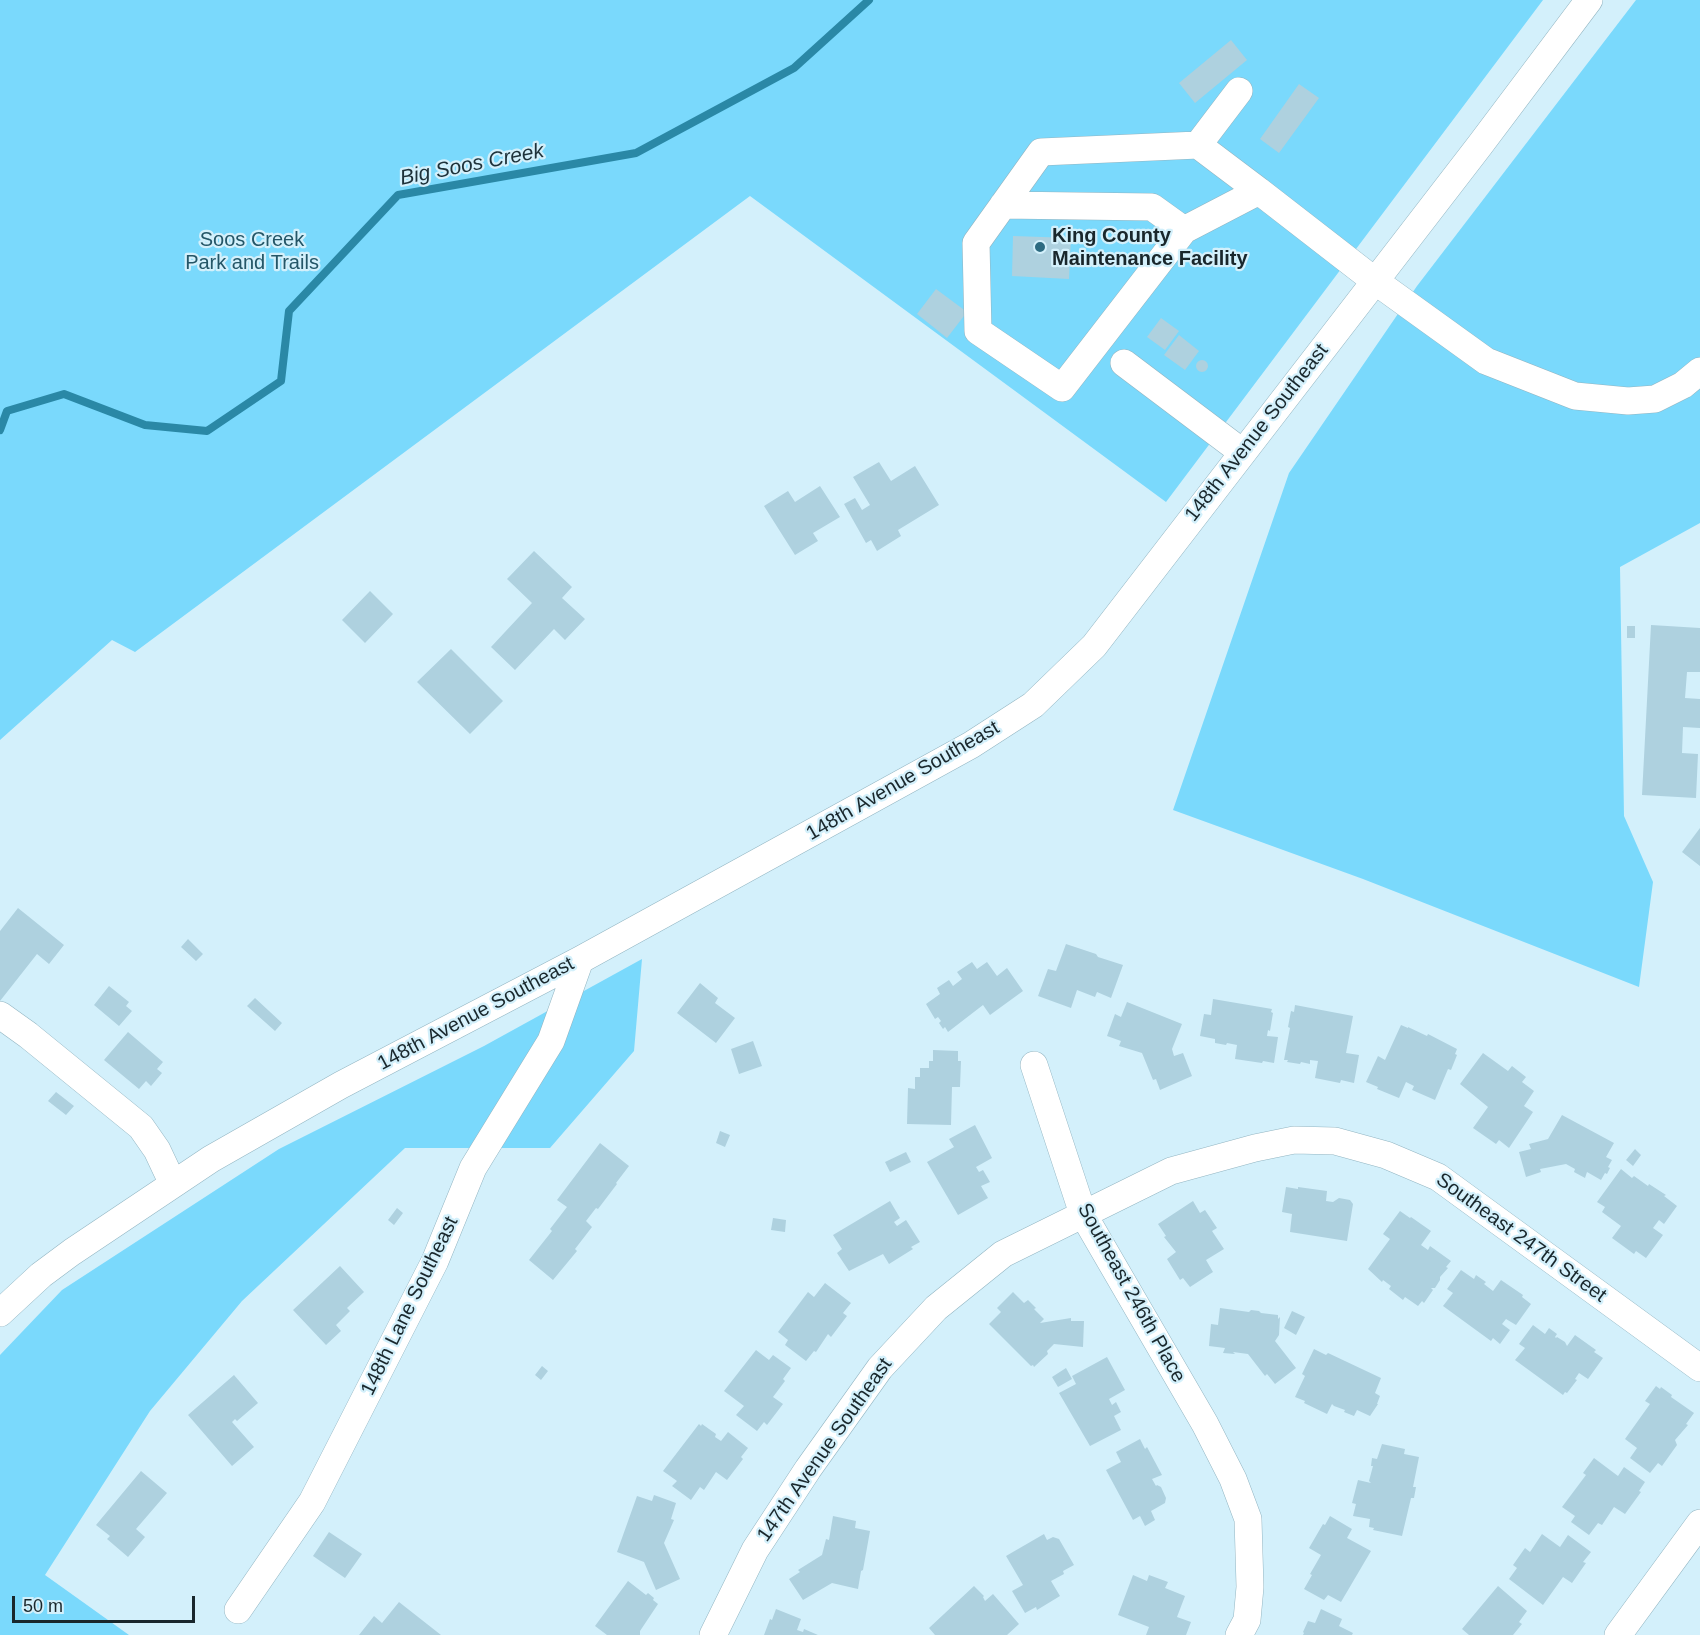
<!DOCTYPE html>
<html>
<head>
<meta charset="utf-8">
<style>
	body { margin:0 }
	#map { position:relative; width:1700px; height:1635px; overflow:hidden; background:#d3f0fb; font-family:Arial,sans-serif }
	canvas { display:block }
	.scale { position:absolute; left:12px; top:1596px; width:183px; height:27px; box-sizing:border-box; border:3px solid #19272c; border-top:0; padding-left:8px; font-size:18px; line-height:21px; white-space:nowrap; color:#19272c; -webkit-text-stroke:4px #d3f0fb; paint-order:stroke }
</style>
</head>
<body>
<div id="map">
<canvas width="1700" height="1635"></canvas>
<div class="scale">50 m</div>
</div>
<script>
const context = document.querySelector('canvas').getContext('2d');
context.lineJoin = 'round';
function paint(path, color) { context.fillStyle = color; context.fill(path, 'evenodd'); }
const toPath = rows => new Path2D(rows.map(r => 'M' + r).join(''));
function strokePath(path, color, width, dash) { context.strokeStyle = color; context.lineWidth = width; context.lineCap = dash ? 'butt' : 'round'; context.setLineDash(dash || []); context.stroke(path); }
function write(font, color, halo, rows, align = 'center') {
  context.font = font + ' Arial,sans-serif'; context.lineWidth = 4.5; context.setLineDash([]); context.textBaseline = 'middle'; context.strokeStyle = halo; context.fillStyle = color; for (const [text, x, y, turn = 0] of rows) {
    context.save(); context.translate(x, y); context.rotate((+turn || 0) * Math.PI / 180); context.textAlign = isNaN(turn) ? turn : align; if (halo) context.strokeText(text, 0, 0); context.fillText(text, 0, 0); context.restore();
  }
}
paint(toPath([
	[0,0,1543,0,1166,502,750,196,135,652,112,640,0,740],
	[1636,0,1700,0,1700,523,1620,567,1624,816,1653,882,1639,987,1363,879,1173,810,1289,473,1417,286],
	[642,959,634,1051,550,1148,405,1148,242,1301,150,1411,45,1575,129,1635,0,1635,0,1355,62,1290,279,1149,484,1046]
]), '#7ad9fc');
strokePath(toPath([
	[0,430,7,411,64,394,145,425,207,431,281,381,289,311,398,195,636,153,794,68,869,0]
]), '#2a88a6', 8);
paint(toPath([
	[1231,40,1247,60,1195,103,1179,83],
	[1299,84,1319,98,1279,153,1260,139],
	[1013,236,1071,238,1069,279,1012,276],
	[936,289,967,312,947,338,917,314],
	[1161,318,1179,331,1165,350,1147,337],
	[1179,335,1199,351,1185,370,1164,355],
	'1196 366a6 6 0 1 1 12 0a6 6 0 1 1-12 0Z',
	[879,462,891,481,915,466,939,505,898,530,901,536,877,551,871,540,866,543,844,504,855,498,862,510,870,505,853,477],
	[820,486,840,517,813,533,818,541,795,555,764,506,788,491,795,502],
	[534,551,572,587,562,598,585,619,565,640,554,629,515,670,491,647,532,603,507,579],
	[370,591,393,614,365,643,342,620],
	[1651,625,1700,628,1700,672,1687,672,1685,698,1700,699,1700,728,1683,727,1682,753,1698,754,1696,798,1642,795],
	[1627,626,1635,626,1635,638,1627,638],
	[451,649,503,701,470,734,417,682],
	[1700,828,1700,866,1682,852],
	[18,908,64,945,49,964,37,954,0,1001,0,931],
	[188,939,203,954,196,961,181,947],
	[1066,944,1096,954,1098,957,1123,965,1111,998,1097,992,1095,997,1077,990,1071,1008,1038,996,1048,969,1056,971],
	[972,962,977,969,987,962,997,976,1007,968,1023,991,990,1015,983,1005,948,1032,945,1027,943,1029,939,1023,941,1021,938,1017,935,1019,926,1004,940,994,937,988,949,980,953,986,962,979,957,972],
	[700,983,718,998,715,1003,735,1018,716,1043,677,1013],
	[109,986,129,1002,126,1006,132,1011,119,1026,94,1005],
	[255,998,282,1023,275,1031,247,1006],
	[1213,999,1272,1009,1271,1012,1273,1013,1270,1031,1268,1030,1267,1036,1278,1037,1274,1063,1263,1061,1262,1063,1235,1059,1237,1045,1227,1043,1226,1045,1215,1043,1215,1039,1200,1036,1204,1014,1211,1015],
	[1127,1002,1182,1024,1172,1049,1174,1056,1183,1053,1192,1076,1160,1090,1156,1079,1153,1080,1142,1053,1119,1046,1121,1041,1107,1036,1115,1014,1121,1017],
	[1295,1005,1353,1016,1346,1053,1359,1055,1354,1083,1341,1080,1340,1083,1315,1078,1318,1061,1310,1060,1310,1064,1301,1062,1300,1064,1287,1062,1288,1060,1284,1060,1290,1028,1288,1027,1291,1011,1294,1012],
	[1401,1025,1408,1028,1408,1027,1427,1036,1428,1034,1457,1049,1455,1054,1457,1055,1451,1070,1448,1069,1435,1100,1412,1090,1414,1086,1406,1082,1399,1098,1377,1089,1378,1087,1366,1082,1378,1056,1385,1060],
	[128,1032,163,1062,157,1069,162,1073,151,1086,146,1081,139,1089,104,1060],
	[753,1041,762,1066,739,1074,731,1049],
	[933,1050,958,1051,958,1061,961,1061,960,1087,952,1087,951,1125,907,1124,908,1088,915,1089,915,1077,920,1077,920,1068,929,1068,929,1061,933,1061],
	[1483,1053,1508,1071,1512,1066,1526,1077,1522,1082,1534,1091,1524,1106,1533,1112,1509,1148,1499,1140,1496,1144,1473,1128,1488,1107,1460,1084],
	[56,1092,74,1106,66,1115,48,1101],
	[1562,1115,1614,1143,1606,1157,1612,1160,1608,1167,1610,1168,1607,1174,1605,1173,1601,1180,1587,1172,1585,1178,1574,1172,1575,1169,1566,1164,1540,1169,1541,1172,1526,1177,1519,1152,1531,1149,1529,1144,1548,1139],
	[975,1125,992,1158,976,1167,979,1172,983,1170,990,1182,981,1186,988,1198,958,1215,927,1162,954,1147,949,1139],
	[720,1131,730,1135,725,1147,716,1143],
	[600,1143,629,1166,616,1183,617,1184,598,1209,596,1208,586,1221,592,1227,575,1249,577,1251,553,1280,529,1260,552,1231,550,1229,567,1207,557,1200],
	[1635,1149,1641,1155,1633,1166,1626,1160],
	[906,1152,911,1162,890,1172,885,1162],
	[1621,1169,1632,1178,1634,1176,1648,1186,1649,1184,1666,1195,1664,1196,1677,1206,1664,1224,1659,1220,1653,1228,1663,1235,1646,1258,1636,1251,1634,1254,1612,1238,1621,1226,1602,1212,1605,1207,1597,1202],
	[1286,1187,1298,1189,1298,1187,1327,1191,1326,1201,1333,1202,1339,1198,1350,1200,1353,1204,1347,1241,1290,1232,1292,1214,1282,1212],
	[890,1201,900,1218,894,1222,897,1226,906,1220,920,1242,911,1247,913,1249,889,1264,883,1254,849,1271,837,1253,842,1249,833,1235],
	[1193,1201,1200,1213,1205,1210,1217,1228,1212,1231,1224,1249,1206,1260,1213,1272,1190,1287,1183,1278,1180,1280,1167,1259,1176,1252,1164,1237,1166,1236,1158,1224],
	[397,1208,403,1213,394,1225,388,1220],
	[1400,1211,1410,1218,1411,1217,1431,1231,1421,1245,1428,1250,1430,1246,1451,1261,1446,1267,1448,1268,1440,1277,1440,1280,1435,1288,1431,1288,1433,1290,1424,1303,1422,1301,1418,1306,1405,1297,1403,1300,1389,1289,1391,1286,1383,1280,1382,1282,1368,1269,1390,1239,1383,1234],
	[773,1218,786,1220,785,1232,771,1230],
	[340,1266,364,1292,347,1308,350,1311,336,1325,341,1331,326,1345,293,1310],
	[1461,1270,1474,1279,1476,1275,1486,1282,1484,1284,1493,1291,1501,1280,1523,1295,1522,1297,1531,1304,1516,1325,1506,1319,1502,1324,1510,1330,1500,1344,1493,1338,1491,1341,1443,1306,1453,1293,1447,1289],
	[825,1283,851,1303,843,1313,847,1316,831,1337,828,1334,816,1352,814,1351,806,1361,785,1345,788,1340,778,1332,808,1292,814,1297],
	[1013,1292,1024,1303,1028,1300,1036,1308,1034,1309,1044,1319,1040,1323,1071,1318,1071,1321,1084,1321,1083,1347,1054,1344,1047,1351,1048,1354,1034,1367,1033,1365,1031,1366,989,1324,1001,1312,997,1308],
	[1220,1308,1249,1312,1251,1310,1259,1311,1261,1313,1278,1315,1278,1319,1280,1317,1279,1335,1275,1341,1296,1368,1275,1384,1267,1374,1265,1376,1248,1354,1233,1352,1235,1354,1223,1353,1225,1348,1209,1346,1211,1324,1218,1325],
	[1292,1311,1305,1317,1296,1335,1284,1328],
	[1533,1325,1545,1334,1549,1328,1557,1334,1555,1337,1556,1338,1557,1337,1565,1342,1567,1346,1575,1335,1596,1350,1594,1352,1603,1358,1588,1379,1579,1373,1575,1379,1577,1380,1567,1393,1565,1392,1563,1395,1515,1360,1525,1348,1519,1344],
	[1314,1349,1326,1355,1328,1353,1381,1378,1375,1393,1380,1396,1377,1404,1378,1404,1370,1416,1357,1410,1354,1416,1344,1412,1345,1410,1334,1406,1332,1404,1327,1414,1304,1403,1305,1401,1295,1397,1305,1376,1302,1374],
	[756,1350,769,1360,773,1355,791,1368,783,1379,785,1381,773,1397,783,1404,767,1425,764,1422,757,1431,736,1415,744,1406,724,1391],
	[1107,1357,1125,1390,1109,1399,1112,1405,1116,1402,1121,1412,1114,1416,1121,1430,1090,1446,1059,1393,1076,1384,1072,1376],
	[542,1366,548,1371,541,1380,535,1375],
	[1066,1368,1072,1379,1058,1387,1052,1377],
	[234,1375,258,1403,237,1421,235,1419,232,1422,254,1447,232,1466,188,1415],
	[1656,1386,1660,1389,1661,1387,1672,1395,1671,1397,1694,1413,1686,1424,1688,1425,1675,1440,1677,1445,1662,1466,1658,1463,1650,1473,1630,1458,1637,1448,1625,1439,1650,1404,1645,1401],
	[699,1424,701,1426,702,1424,716,1434,715,1437,721,1441,728,1432,748,1448,741,1457,743,1459,727,1480,716,1472,704,1490,700,1487,691,1500,672,1486,677,1481,663,1471],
	[1140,1439,1145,1449,1147,1447,1162,1475,1152,1479,1156,1486,1157,1485,1161,1487,1166,1498,1165,1503,1151,1511,1155,1520,1145,1526,1140,1516,1133,1520,1106,1470,1121,1462,1116,1452],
	[1382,1444,1405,1449,1404,1454,1419,1457,1413,1487,1416,1487,1414,1498,1411,1498,1402,1536,1373,1530,1374,1528,1369,1527,1370,1519,1353,1516,1356,1504,1352,1503,1358,1480,1371,1483,1369,1481,1373,1466,1371,1466,1372,1458,1377,1459],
	[1594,1458,1618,1476,1624,1467,1645,1482,1639,1491,1641,1492,1625,1514,1614,1507,1602,1525,1598,1523,1589,1535,1571,1522,1575,1516,1562,1507,1586,1475,1583,1473],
	[141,1471,167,1493,136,1529,145,1537,128,1557,107,1539,110,1536,96,1525],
	[654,1495,676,1503,671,1519,674,1520,664,1543,680,1579,656,1590,644,1562,617,1552,637,1496,652,1501],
	[833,1516,856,1521,855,1528,870,1531,863,1570,861,1571,858,1589,832,1583,803,1600,789,1579,800,1572,798,1570,822,1555,826,1539,829,1540],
	[1330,1516,1352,1529,1347,1538,1371,1551,1341,1602,1328,1595,1324,1600,1304,1589,1312,1575,1310,1574,1321,1555,1309,1548,1323,1524,1325,1525],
	[329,1532,362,1554,345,1578,313,1556],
	[1044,1534,1047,1540,1053,1537,1059,1539,1074,1565,1063,1571,1064,1574,1051,1581,1060,1596,1037,1610,1036,1607,1025,1613,1012,1591,1023,1585,1006,1556],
	[1542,1534,1560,1547,1568,1535,1591,1552,1583,1562,1586,1563,1572,1583,1563,1577,1543,1605,1509,1579,1517,1568,1513,1565,1525,1548,1530,1552],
	[1133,1575,1147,1581,1149,1575,1168,1582,1165,1588,1185,1596,1177,1617,1191,1622,1186,1635,1146,1635,1149,1627,1118,1615],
	[628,1581,646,1595,648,1593,654,1598,653,1600,658,1604,640,1631,640,1635,607,1635,595,1626],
	[974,1586,984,1596,983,1597,985,1601,993,1594,1019,1624,1007,1635,935,1635,929,1628],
	[1498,1586,1527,1611,1519,1622,1522,1624,1513,1635,1469,1635,1462,1629],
	[399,1602,441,1635,359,1635,374,1616,382,1623],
	[776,1609,801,1619,797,1630,803,1632,804,1629,818,1635,764,1635,770,1619,772,1620],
	[1321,1609,1342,1619,1339,1626,1353,1633,1352,1635,1303,1635,1304,1633,1303,1632,1308,1621,1315,1623]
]), '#aed1df');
const minor = toPath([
	[1239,91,1198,145,1041,152,976,243,978,331,1062,388,1184,230,1259,191,1375,281,1486,361,1575,396,1628,401,1655,399,1683,385,1700,371],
	[1198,145,1259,191],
	[1003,205,1152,207,1184,230],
	[1124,363,1242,452],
	[0,1015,28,1035,141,1127,157,1150,173,1184],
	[1034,1065,1083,1214,1205,1424,1233,1479,1248,1519,1250,1587,1247,1620,1239,1635],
	[0,1313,41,1275,72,1252,211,1159,341,1085,580,960,971,745,1033,705,1094,646,1480,145,1589,0],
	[238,1610,312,1502,435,1261,473,1168,551,1041,580,960],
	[713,1635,755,1550,808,1469,880,1368,936,1308,1003,1254,1171,1171,1255,1148,1294,1140,1335,1141,1386,1155,1438,1177,1700,1368],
	[1618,1635,1700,1523]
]);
strokePath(minor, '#92b5c2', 28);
strokePath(minor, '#fff', 27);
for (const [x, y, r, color] of [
	[1040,247,6,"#2d6b81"]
]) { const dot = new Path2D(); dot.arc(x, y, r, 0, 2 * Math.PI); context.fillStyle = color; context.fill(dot); strokePath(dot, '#d3f0fb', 2); }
write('bold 20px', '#19272c', '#d3f0fb', [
	["King County",1052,236],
	["Maintenance Facility",1052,259]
], 'left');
write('20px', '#245667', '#d3f0fb', [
	["Soos Creek",252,240],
	["Park and Trails",252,263]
]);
write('20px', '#19272c', '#d3f0fb', [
	["148th Avenue Southeast",1257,433,-52],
	["148th Avenue Southeast",903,781,-30],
	["148th Avenue Southeast",476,1014,-28],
	["Southeast 247th Street",1521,1238,36],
	["Southeast 246th Place",1131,1293,61],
	["148th Lane Southeast",410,1306,-64],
	["147th Avenue Southeast",825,1450,-55]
]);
write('italic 21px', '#1d3139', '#d3f0fb', [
	["Big Soos Creek",472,165,-11]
]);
</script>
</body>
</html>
